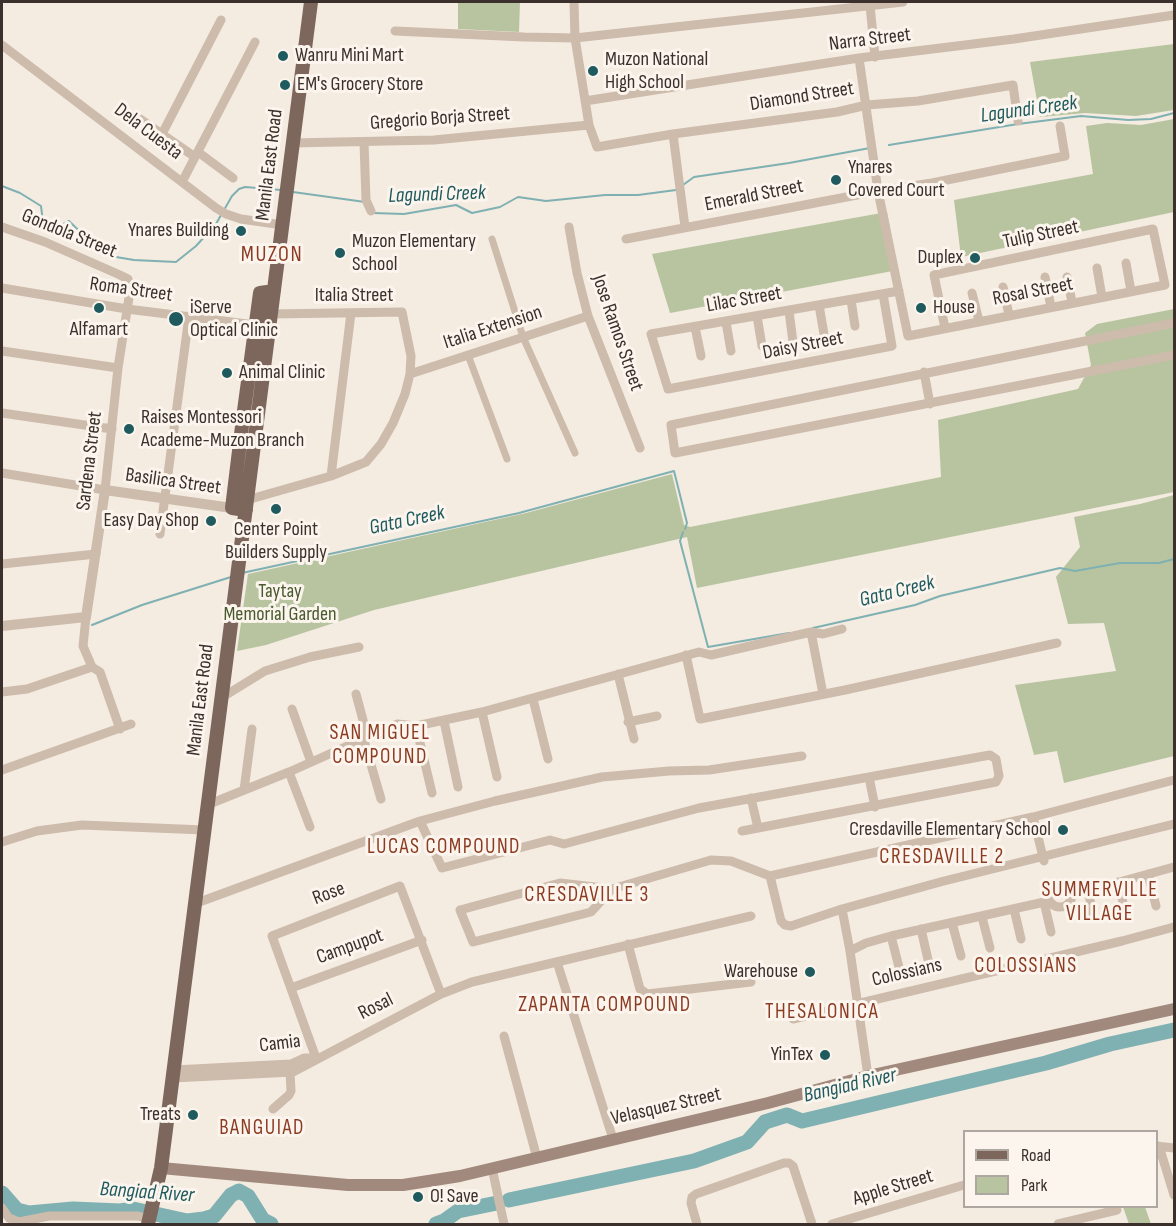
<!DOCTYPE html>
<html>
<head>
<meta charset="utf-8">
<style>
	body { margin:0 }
	#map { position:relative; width:1176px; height:1226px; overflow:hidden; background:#f4ebe1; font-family:"Sofia Sans Condensed",sans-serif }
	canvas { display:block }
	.frame { position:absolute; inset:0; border:3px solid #3b302b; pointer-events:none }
	.legend { position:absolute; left:963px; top:1130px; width:195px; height:78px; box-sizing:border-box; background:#fbf5ee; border:2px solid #aea6a0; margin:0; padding:8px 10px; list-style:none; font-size:18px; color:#3b302b }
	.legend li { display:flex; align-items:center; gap:12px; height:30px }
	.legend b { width:30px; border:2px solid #aea6a0 }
</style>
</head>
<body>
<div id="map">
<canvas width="1176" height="1226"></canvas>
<div class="frame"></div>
<ul class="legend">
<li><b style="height:8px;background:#7d675c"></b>Road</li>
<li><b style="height:16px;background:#b8c4a0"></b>Park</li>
</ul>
</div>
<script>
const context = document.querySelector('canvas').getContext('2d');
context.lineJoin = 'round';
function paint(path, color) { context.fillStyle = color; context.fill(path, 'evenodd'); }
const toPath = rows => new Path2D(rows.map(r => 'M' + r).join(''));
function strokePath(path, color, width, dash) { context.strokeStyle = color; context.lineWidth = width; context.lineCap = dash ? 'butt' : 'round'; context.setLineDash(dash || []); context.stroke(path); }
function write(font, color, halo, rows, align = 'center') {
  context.font = font + ' "Sofia Sans Condensed",sans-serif'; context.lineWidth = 6; context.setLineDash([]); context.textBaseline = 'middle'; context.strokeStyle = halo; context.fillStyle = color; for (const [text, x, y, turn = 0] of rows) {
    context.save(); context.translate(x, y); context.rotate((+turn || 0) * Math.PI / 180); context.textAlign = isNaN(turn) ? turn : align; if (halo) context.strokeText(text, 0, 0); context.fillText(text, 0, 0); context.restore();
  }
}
paint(toPath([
	[458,2,520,2,519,32,458,29],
	[1174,44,1174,110,1136,116,1085,113,1040,117,1030,62],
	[1174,119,1174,212,961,257,954,200,1093,174,1086,126,1107,123,1141,125],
	[887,212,898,270,670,313,652,254],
	[1174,309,1174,492,697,588,687,537,374,610,266,645,237,651,248,574,526,513,672,474,684,525,690,527,941,477,938,420,1078,389,1091,365,1085,333,1097,324],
	[1174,495,1174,756,1064,783,1057,751,1034,755,1015,685,1116,671,1104,623,1068,624,1056,577,1080,547,1074,517,1140,504],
	[1123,1207,1145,1207,1151,1224,1129,1224]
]), '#b8c4a0');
strokePath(toPath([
	[889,145,1018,124,1081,116,1128,120,1151,119,1174,113],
	[683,185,694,177,789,163,870,148],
	[2,186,20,193,41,206,43,222,48,232,69,221,99,250,110,256,134,260,176,262,196,246,216,224,221,215],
	[293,192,365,202],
	[224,210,232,196,239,189,245,187,281,190],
	[373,213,404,214,456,205,472,213,500,207,518,197,546,201,605,195,638,195,676,190],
	[683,532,680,541,708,647,789,633],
	[242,573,519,513,674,471,687,523,685,529],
	[92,625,142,605,231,577],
	[813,628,915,605,940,596,1060,568,1075,571,1120,563,1159,563,1174,559]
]), '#7fb0b2', 2);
strokePath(toPath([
	[2,1193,17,1210,29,1213,73,1209,120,1211,133,1209,187,1221,204,1219,214,1216,231,1195,239,1191,248,1196,263,1220,271,1224],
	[509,1200,694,1161,747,1142,765,1122,787,1115,802,1121,1046,1063,1110,1044,1174,1030],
	[436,1224,444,1221,458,1211,497,1203]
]), '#7fb0b2', 15);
strokePath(toPath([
	[492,239,523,337,575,453],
	[468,355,507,459]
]), '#cdbbac', 7);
strokePath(toPath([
	[574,2,575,38,589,125,597,147,673,134,837,112,867,105,918,101,1013,85,1018,121],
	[870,5,875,57],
	[395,31,524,37,575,38,903,2],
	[2,45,216,208,226,214,241,219,283,225],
	[859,58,878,191,908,336,1165,285,1153,229,934,275,945,328],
	[585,101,859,58,1014,39,1174,15],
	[140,119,195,157],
	[162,134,221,20],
	[673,134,685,227],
	[364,142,366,200,371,211],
	[292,143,434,140,589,125],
	[198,152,233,178],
	[182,182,255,42],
	[2,227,45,242,120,275,128,279,130,291,118,368,105,490,2,473],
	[569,227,577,273,588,316,640,448],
	[626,239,878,191,932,183,1065,156,1060,126],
	[1126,263,1131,291],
	[1097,268,1102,297],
	[1045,277,1051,307],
	[1067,277,1072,302],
	[1003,287,1009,315],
	[2,288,127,309,255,325],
	[972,293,979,321],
	[883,294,892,346,668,389,651,334,899,291],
	[851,300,855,326],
	[819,305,825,340],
	[789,311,793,342],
	[757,316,762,346],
	[726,322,731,351],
	[1174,323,671,425,675,453,1174,355],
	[695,327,701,356],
	[2,351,118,368],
	[924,372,930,404],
	[410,374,588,316],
	[2,413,112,429],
	[331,476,351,313],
	[247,500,331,476,366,462,381,444,393,423,405,394,410,374,411,356,402,312,271,314],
	[160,534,189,316],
	[2,564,96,554],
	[86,617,83,646,92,667,100,672,120,729],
	[811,632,823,694],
	[686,655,700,719,845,690,1057,643],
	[618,674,634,739],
	[2,692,27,689,92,667],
	[356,694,367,735],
	[221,698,265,671,310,657,359,647],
	[533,699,548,759],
	[292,709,311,762],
	[482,712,497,777],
	[444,721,458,787],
	[628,722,657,716],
	[416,726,432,793],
	[363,737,381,799],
	[2,770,131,724],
	[289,772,310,827],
	[869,777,875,807],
	[244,790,252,729],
	[207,805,289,772,397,724,416,726,482,712,699,652,711,655,811,632,823,634,842,629],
	[1033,817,1044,861],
	[420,821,495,801,602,777,669,771,709,770,802,756],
	[742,831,758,828,751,798],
	[2,842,37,831,82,825,204,830],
	[1148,874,1156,906],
	[770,876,781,921,785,925,791,926,842,909,944,881,1174,824],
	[770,876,1033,817,1174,780],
	[1118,882,1126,915],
	'1048 895a12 12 0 1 1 24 0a12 12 0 1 1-24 0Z',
	[612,889,591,912,473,942,460,910,560,883,612,889,711,860,731,861,770,876],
	[1088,890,1093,915],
	[1072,895,1174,867],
	[1044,902,1051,932],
	[194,904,420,821,442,868,550,840,564,844,699,808,990,755,996,759,999,776,996,782,758,828],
	[842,909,850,951,868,1076],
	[1014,909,1021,939],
	[982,917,990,948],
	[952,923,961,956],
	[921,929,929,964],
	[891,936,900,971],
	[628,944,640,989,647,994,751,982],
	[850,951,866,943,891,936,1049,901],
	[557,962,613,1139],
	[291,988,422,940],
	[793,1019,1122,941,1174,927],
	[504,1036,537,1158],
	[316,1058,272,936,400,886,441,994],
	[174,1070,291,1064,304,1058,316,1058],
	[173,1078,293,1072,441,994,472,982,751,916],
	[273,1109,289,1095,291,1091,290,1072],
	[1156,1146,1174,1148],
	[1159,1146,1174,1195],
	[492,1168,504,1224],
	[2,1208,9,1218,19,1222,49,1216,138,1216,149,1219],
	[697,1224,691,1203,692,1197,696,1194,784,1163,789,1163,793,1166,812,1224],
	[832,1224,964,1185],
	[1058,1224,1117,1210]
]), '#cdbbac', 9);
strokePath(toPath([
	[2,626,86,617,105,490,232,508]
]), '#cdbbac', 10);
strokePath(toPath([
	[161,1168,348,1185,403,1185,460,1176,768,1103,868,1076,1174,1009]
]), '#a18a7d', 12);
strokePath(toPath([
	[246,510,232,508,243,418,260,293,274,291],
	[148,1224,161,1168,311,2]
]), '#7d675c', 14);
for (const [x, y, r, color] of [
	[283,56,6,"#1f5a5e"],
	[593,71,6,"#1f5a5e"],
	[285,85,6,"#1f5a5e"],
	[836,180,6,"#1f5a5e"],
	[241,231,6,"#1f5a5e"],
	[340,253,6,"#1f5a5e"],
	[975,258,6,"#1f5a5e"],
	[99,308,6,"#1f5a5e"],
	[921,308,6,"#1f5a5e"],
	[176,319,8,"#1f5a5e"],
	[227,373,6,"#1f5a5e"],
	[129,429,6,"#1f5a5e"],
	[276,509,6,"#1f5a5e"],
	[211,521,6,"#1f5a5e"],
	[1063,830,6,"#1f5a5e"],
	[810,972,6,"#1f5a5e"],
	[825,1055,6,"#1f5a5e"],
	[193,1115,6,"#1f5a5e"],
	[418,1197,6,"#1f5a5e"]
]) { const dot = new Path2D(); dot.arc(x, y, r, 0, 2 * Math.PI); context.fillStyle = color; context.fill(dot); strokePath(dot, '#fbf5ee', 2); }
write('20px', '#3b302b', '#fbf5ee', [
	["Narra Street",870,40,-7],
	["Diamond Street",802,97,-9],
	["Gregorio Borja Street",440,119,-4],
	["Dela Cuesta",148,132,37],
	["Manila East Road",270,165,-83],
	["Emerald Street",754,196,-11],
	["Gondola Street",69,234,22],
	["Tulip Street",1041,235,-12],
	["Roma Street",131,290,8],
	["Rosal Street",1033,292,-11],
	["Italia Street",354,296],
	["Lilac Street",744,300,-10],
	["Italia Extension",493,328,-18],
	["Jose Ramos Street",617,333,71],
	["Daisy Street",803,346,-11],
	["Sardena Street",90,461,-83],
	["Basilica Street",173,482,8],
	["Manila East Road",201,700,-83],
	["Rose",329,894,-21],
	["Campupot",350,947,-20],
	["Colossians",907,973,-13],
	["Rosal",376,1007,-27],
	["Camia",280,1044,-7],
	["Velasquez Street",666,1107,-13],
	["Apple Street",893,1188,-17]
]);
write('20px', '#3b302b', '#fbf5ee', [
	["Wanru Mini Mart",295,56],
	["Muzon National",605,60],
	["High School",605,83],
	["EM's Grocery Store",297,85],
	["Ynares",848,168],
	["Covered Court",848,191],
	["Ynares Building",229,231,"right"],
	["Muzon Elementary",352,242],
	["School",352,265],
	["Duplex",963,258,"right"],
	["iServe",190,308],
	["Optical Clinic",190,331],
	["House",933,308],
	["Alfamart",99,330,"center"],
	["Animal Clinic",239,373],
	["Raises Montessori",141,418],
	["Academe-Muzon Branch",141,441],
	["Easy Day Shop",199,521,"right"],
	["Center Point",276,530,"center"],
	["Builders Supply",276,553,"center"],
	["Cresdaville Elementary School",1051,830,"right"],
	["Warehouse",798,972,"right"],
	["YinTex",813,1055,"right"],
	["Treats",181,1115,"right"],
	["O! Save",430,1197]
], 'left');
write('20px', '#4a5a2e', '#fbf5ee', [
	["Taytay",280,592],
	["Memorial Garden",280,615]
]);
write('italic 21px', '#1f5a5e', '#fbf5ee', [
	["Lagundi Creek",1029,110,-8],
	["Lagundi Creek",437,195,-2],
	["Gata Creek",407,521,-12],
	["Gata Creek",897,592,-14],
	["Bangiad River",850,1086,-13],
	["Bangiad River",147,1193,4]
]);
context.letterSpacing = '1.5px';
write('21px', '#8c3b22', '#fbf5ee', [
	["SAN MIGUEL",380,734],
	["COMPOUND",380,758],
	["LUCAS COMPOUND",444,848],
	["CRESDAVILLE 2",942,858],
	["SUMMERVILLE",1100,891],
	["VILLAGE",1100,915],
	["CRESDAVILLE 3",587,896],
	["COLOSSIANS",1026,967],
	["ZAPANTA COMPOUND",605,1006],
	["THESALONICA",822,1013],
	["BANGUIAD",262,1129]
]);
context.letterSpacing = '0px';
context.letterSpacing = '1.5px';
write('22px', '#8c3b22', '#fbf5ee', [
	["MUZON",272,255]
]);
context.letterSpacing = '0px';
</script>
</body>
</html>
